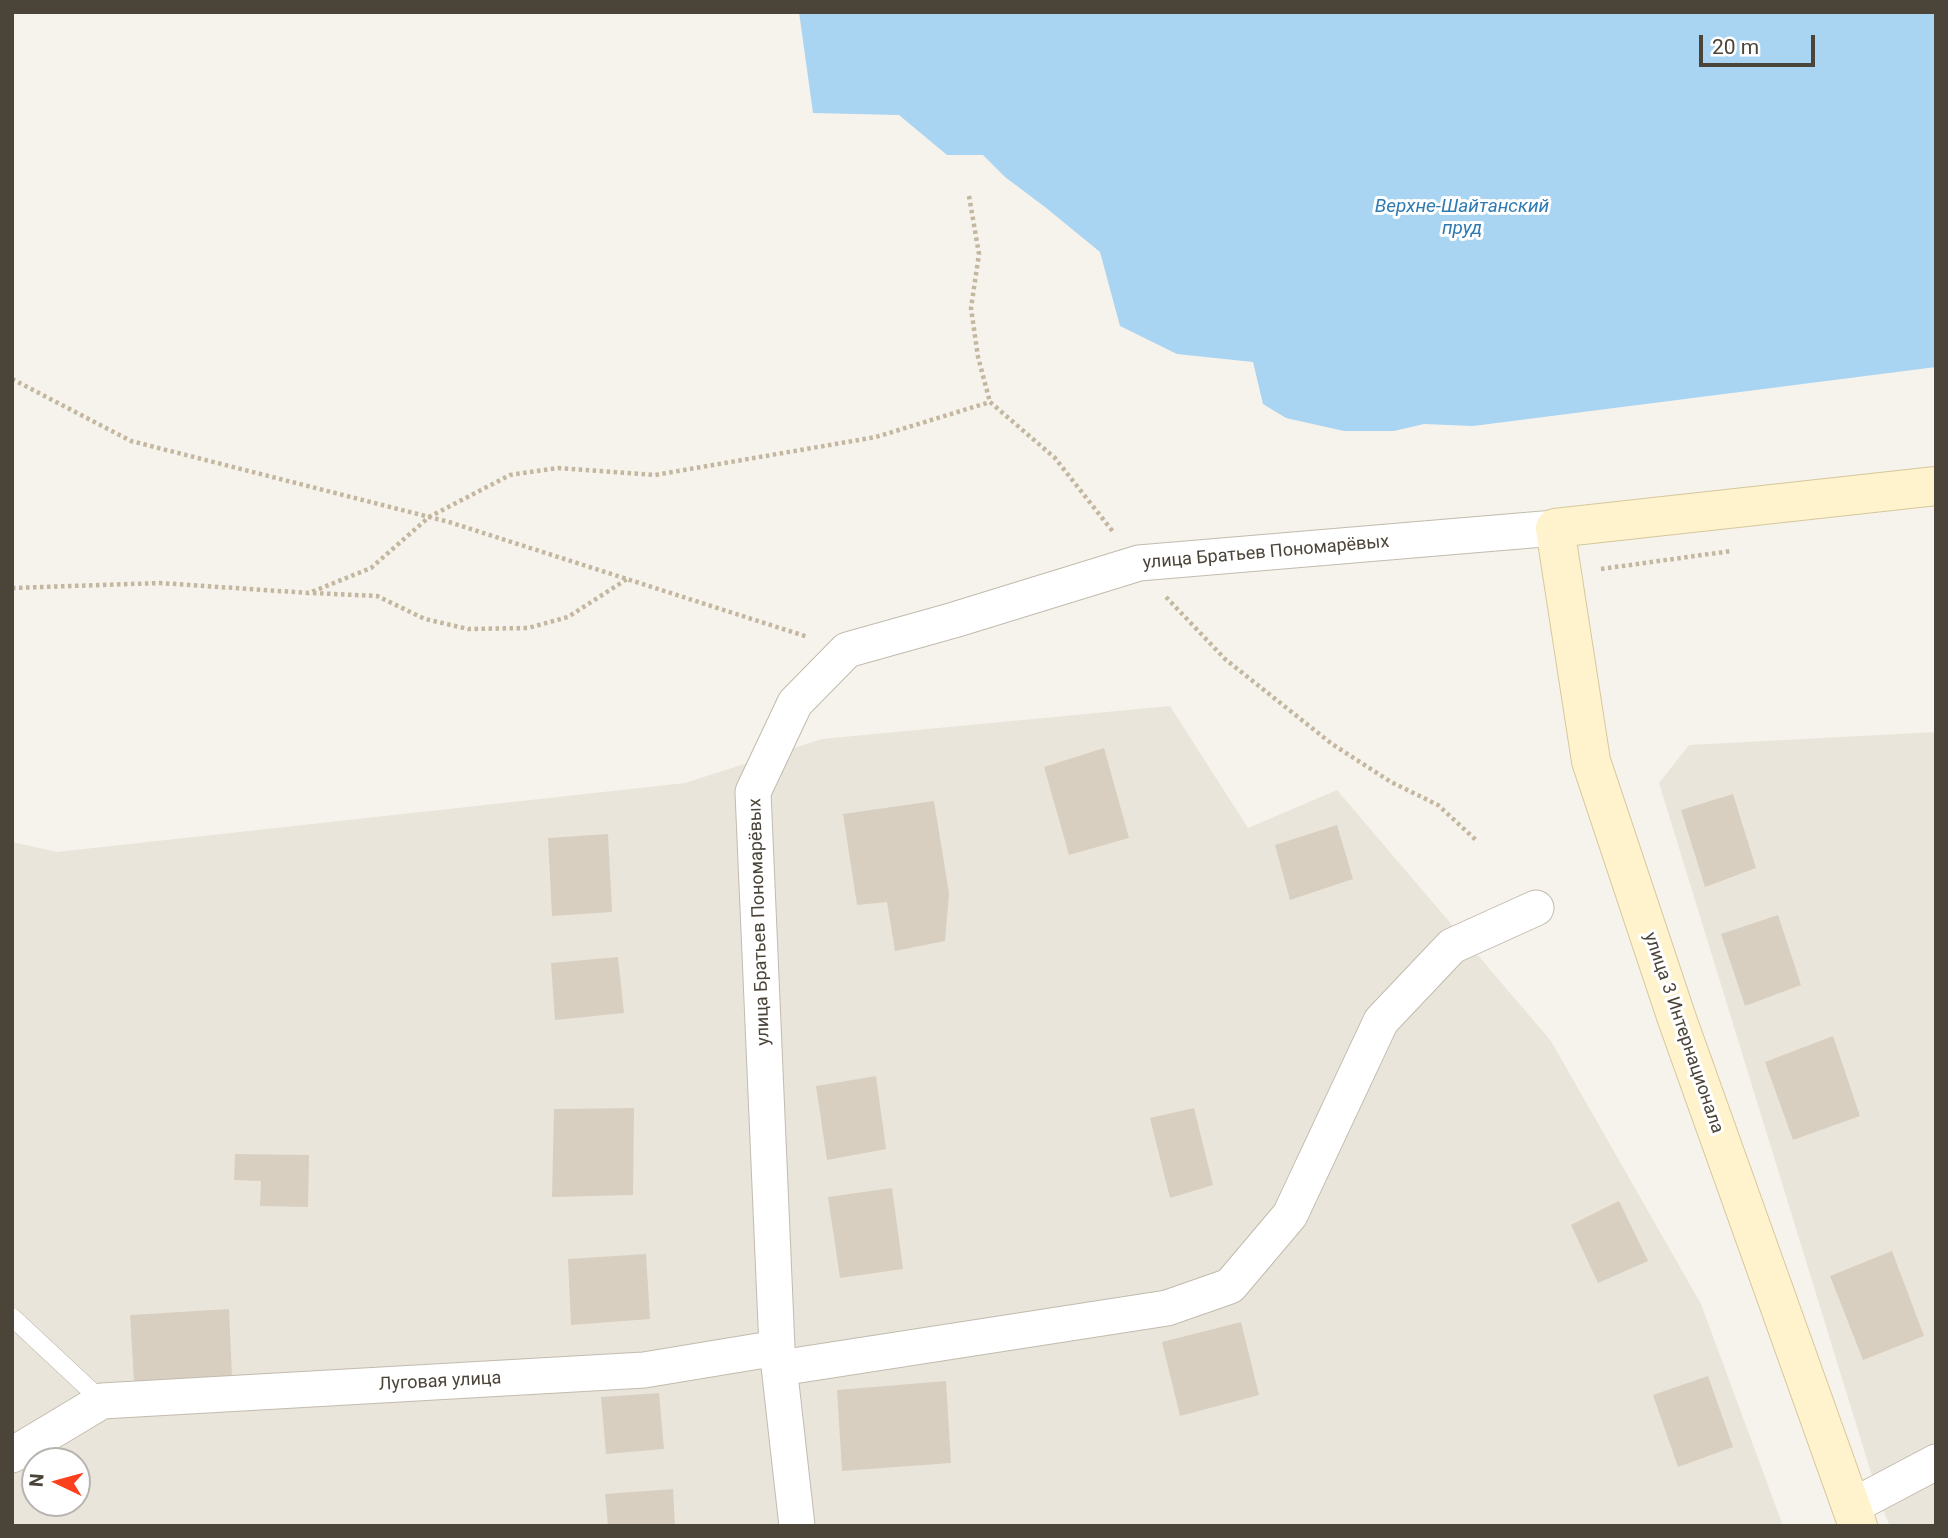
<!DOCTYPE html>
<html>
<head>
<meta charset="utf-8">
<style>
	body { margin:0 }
	#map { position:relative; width:1948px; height:1538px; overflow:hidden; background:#f6f3ec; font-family:Roboto,sans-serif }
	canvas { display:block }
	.frame { position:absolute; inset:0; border:14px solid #4b4439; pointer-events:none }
	.north { position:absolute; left:21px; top:1447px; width:70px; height:70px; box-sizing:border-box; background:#fff; border:2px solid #b7b4b0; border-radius:50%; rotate:275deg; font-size:19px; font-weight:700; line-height:28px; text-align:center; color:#4b4439 }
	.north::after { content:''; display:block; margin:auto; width:24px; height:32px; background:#fc3f1d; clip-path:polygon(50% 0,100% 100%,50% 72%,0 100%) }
	.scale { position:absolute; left:1699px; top:35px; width:116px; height:32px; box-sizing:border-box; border:4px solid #4b4439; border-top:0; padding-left:9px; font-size:21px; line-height:24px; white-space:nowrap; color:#4b4439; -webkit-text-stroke:5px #fff; paint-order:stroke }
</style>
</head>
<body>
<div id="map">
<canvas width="1948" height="1538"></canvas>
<div class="frame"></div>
<div class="north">N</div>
<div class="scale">20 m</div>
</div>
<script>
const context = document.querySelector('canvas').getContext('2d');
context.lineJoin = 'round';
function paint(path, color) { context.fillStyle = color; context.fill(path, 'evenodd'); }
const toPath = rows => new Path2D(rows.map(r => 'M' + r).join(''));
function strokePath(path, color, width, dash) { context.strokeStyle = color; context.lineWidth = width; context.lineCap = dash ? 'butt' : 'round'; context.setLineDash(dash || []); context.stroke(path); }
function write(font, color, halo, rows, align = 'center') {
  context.font = font + ' Roboto,sans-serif'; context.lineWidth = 6; context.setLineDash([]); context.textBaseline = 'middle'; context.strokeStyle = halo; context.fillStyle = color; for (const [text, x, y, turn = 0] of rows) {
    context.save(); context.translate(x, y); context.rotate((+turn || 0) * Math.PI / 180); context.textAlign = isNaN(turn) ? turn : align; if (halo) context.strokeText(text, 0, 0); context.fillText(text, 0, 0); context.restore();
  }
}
paint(toPath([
	[1170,706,1248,828,1337,790,1551,1041,1701,1304,1783,1526,12,1526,12,842,57,852,685,783,822,739],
	[35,1461,77,1461,77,1503,35,1503],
	[1936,732,1936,1526,1890,1526,1881,1505,1659,783,1689,745]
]), '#eae5da');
paint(toPath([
	[799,12,1936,12,1936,367,1473,426,1424,424,1394,431,1344,431,1286,418,1263,404,1253,362,1177,354,1120,326,1100,252,1045,207,1005,177,983,155,947,155,899,115,813,113]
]), '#a9d4f2');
paint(toPath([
	[1104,748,1129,838,1069,855,1044,767],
	[1733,794,1756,868,1705,887,1681,810],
	[934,801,949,893,945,941,895,951,887,902,857,905,843,814],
	[1337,825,1353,879,1290,900,1275,845],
	[608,834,612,912,552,916,548,838],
	[1778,915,1801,985,1745,1006,1721,934],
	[618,957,624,1013,555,1020,551,963],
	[1833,1036,1860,1116,1793,1140,1765,1062],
	[876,1076,886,1149,827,1160,816,1086],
	[634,1108,633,1195,552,1197,554,1109],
	[1194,1108,1213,1185,1170,1198,1150,1118],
	[235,1154,309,1155,308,1207,260,1206,261,1181,234,1180],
	[892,1188,903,1269,840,1278,828,1197],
	[1619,1201,1648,1261,1598,1283,1571,1225],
	[1892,1251,1924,1336,1863,1360,1830,1276],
	[646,1254,650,1319,571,1325,568,1259],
	[229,1309,232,1377,134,1383,130,1315],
	[1241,1322,1259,1395,1180,1416,1162,1342],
	[1708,1376,1733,1447,1678,1467,1653,1395],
	[946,1381,951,1463,842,1471,837,1390],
	[659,1393,664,1449,606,1454,601,1397],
	[673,1489,675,1526,608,1526,605,1494]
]), '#d8cfc1');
const lane = toPath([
	[12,1317,102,1401]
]);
const street = toPath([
	[780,1368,1167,1308,1230,1286,1290,1215,1381,1021,1452,946,1536,908],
	[12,1455,102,1401,644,1370,777,1348],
	[1851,1507,1936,1462],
	[797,1526,777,1348,753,792,795,703,847,650,954,620,1139,563,1555,528]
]);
const secondary = toPath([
	[1858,1526,1677,1019,1591,761,1555,528,1936,486]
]);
strokePath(lane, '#c2bbae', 19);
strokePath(street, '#c2bbae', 37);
strokePath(secondary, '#d6c79b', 40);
strokePath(toPath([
	[969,196,979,254,971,308,978,357,990,402],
	[12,379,131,441,449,522,808,637],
	[1601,569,1731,551],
	[12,588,160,583,309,593,371,568,429,517,510,475,558,468,655,475,876,437,990,402,1055,458,1114,533],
	[313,593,377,596,425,619,468,629,528,628,568,617,627,579],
	[1166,597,1225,659,1332,744,1391,782,1438,805,1477,841]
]), '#c4b79f', 4.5, [3.5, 3.5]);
strokePath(lane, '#fff', 18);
strokePath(street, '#fff', 35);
strokePath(secondary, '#fff3cd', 38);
write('18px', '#4b4439', '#fff', [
	["улица Братьев Пономарёвых",1266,553,-5],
	["улица Братьев Пономарёвых",760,922,-92],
	["улица 3 Интернационала",1683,1033,71],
	["Луговая улица",440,1382,-3]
]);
write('italic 19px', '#2e7ab2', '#fff', [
	["Верхне-Шайтанский",1462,207],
	["пруд",1462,229]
]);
</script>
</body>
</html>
